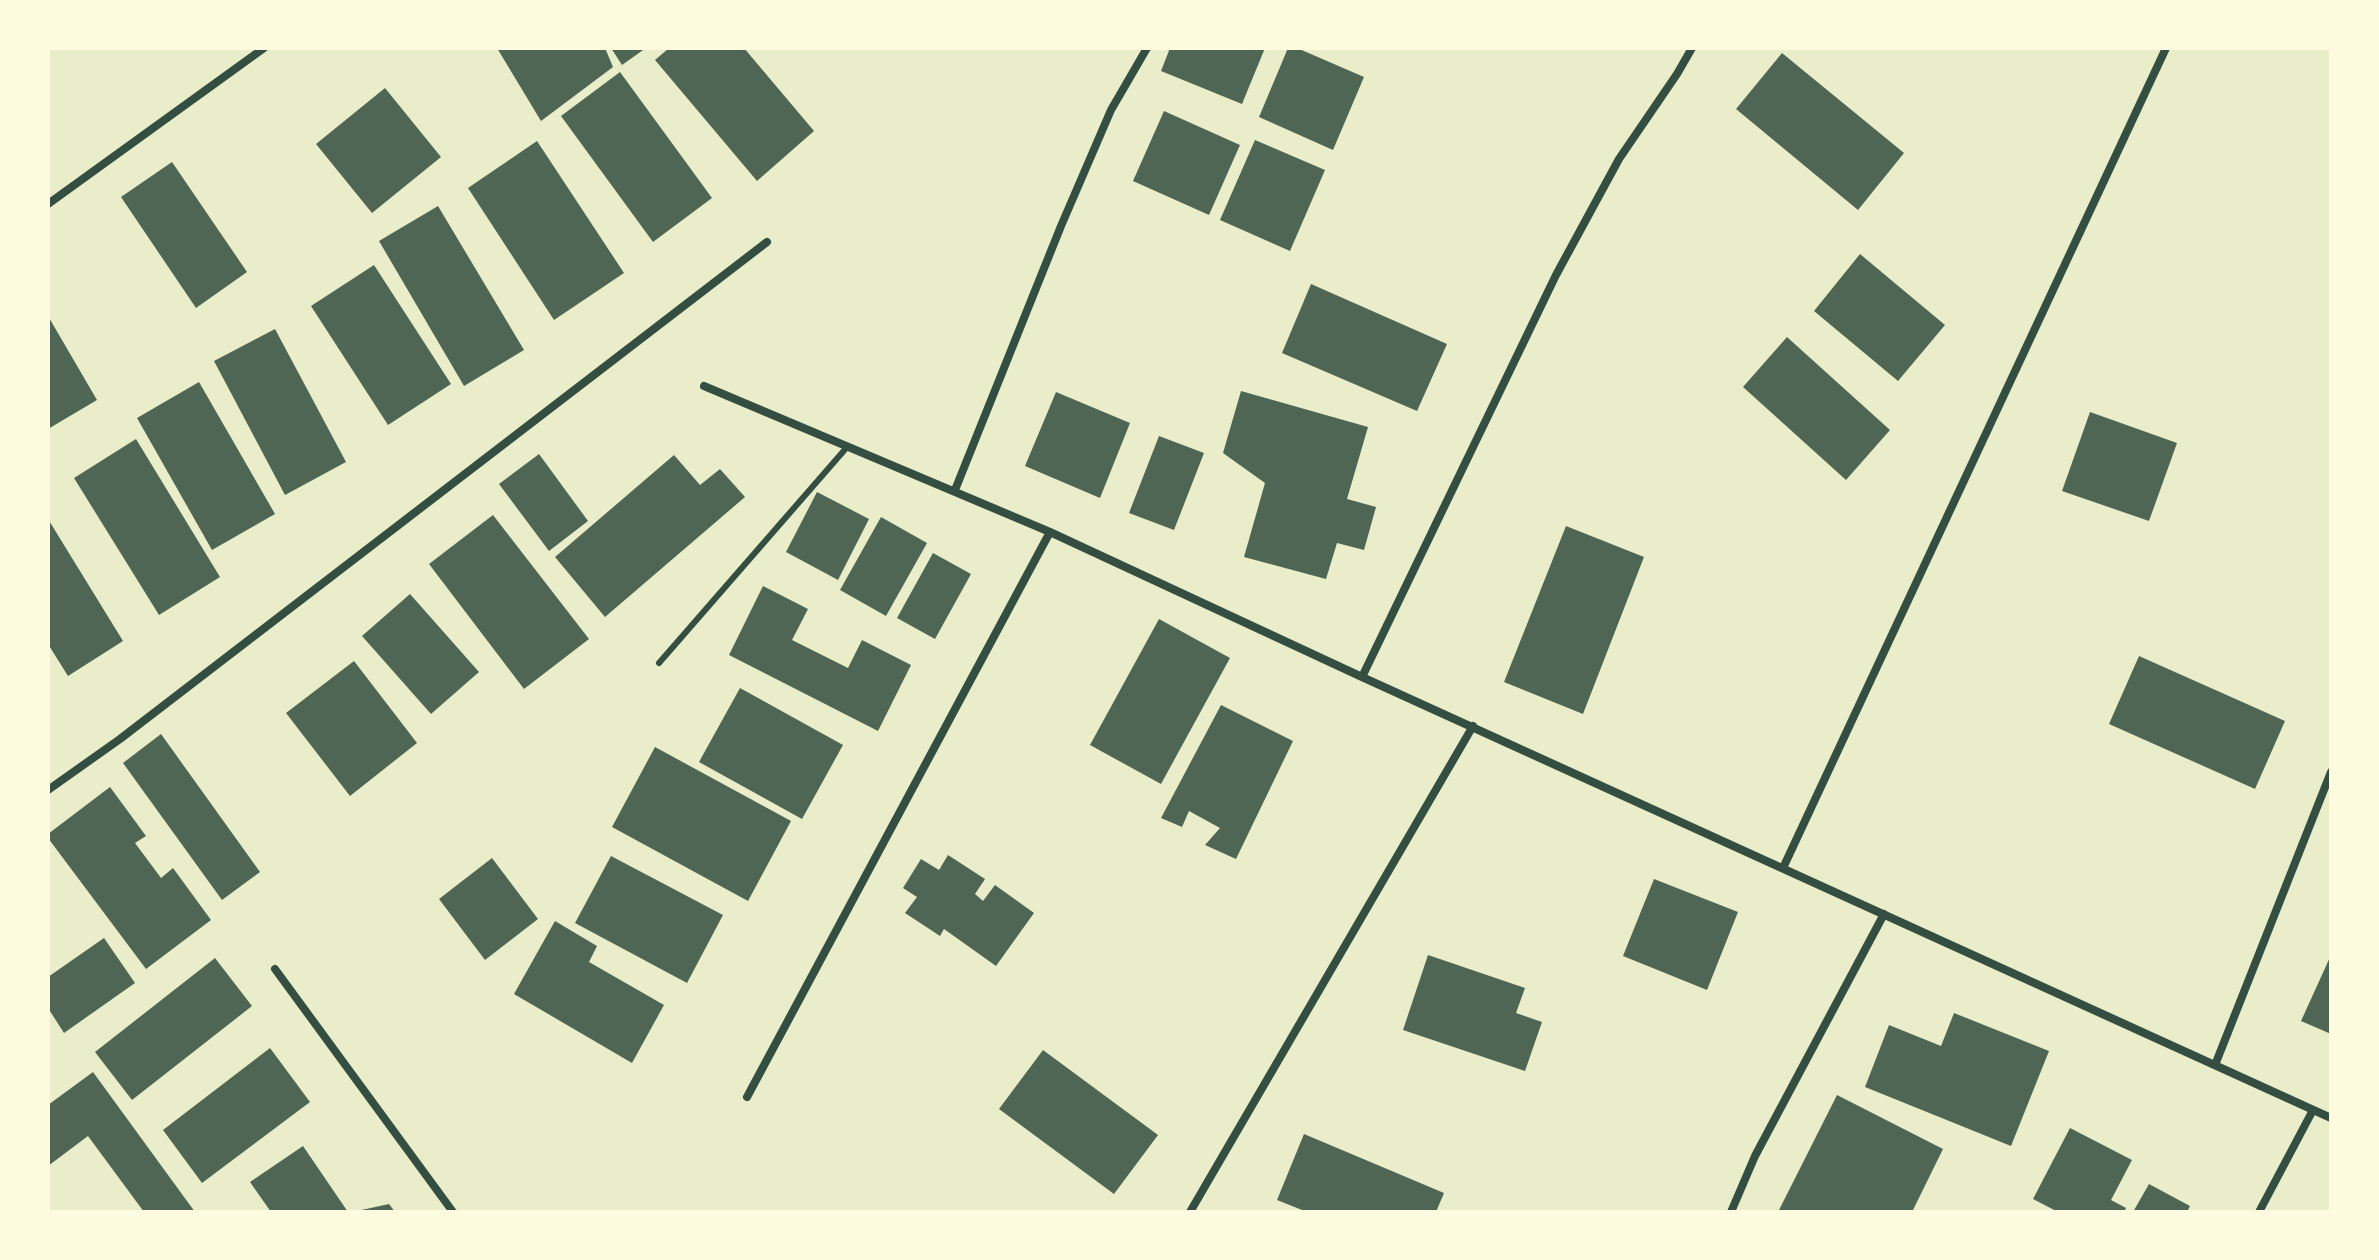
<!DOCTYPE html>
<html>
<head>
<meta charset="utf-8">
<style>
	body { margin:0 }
	#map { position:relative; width:2379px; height:1260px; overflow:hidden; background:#e9edc9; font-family:Commissioner,sans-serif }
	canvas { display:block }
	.frame { position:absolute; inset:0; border:50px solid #fefae0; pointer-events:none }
</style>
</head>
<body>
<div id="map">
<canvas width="2379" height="1260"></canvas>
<div class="frame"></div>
</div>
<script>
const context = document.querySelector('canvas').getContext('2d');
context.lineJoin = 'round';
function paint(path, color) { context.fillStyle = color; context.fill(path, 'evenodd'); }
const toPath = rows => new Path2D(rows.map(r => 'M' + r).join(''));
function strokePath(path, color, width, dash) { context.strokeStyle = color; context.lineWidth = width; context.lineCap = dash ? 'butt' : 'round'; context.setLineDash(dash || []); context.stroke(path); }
paint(toPath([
	[497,48,605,48,613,67,541,121],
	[611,48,646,48,622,65],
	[669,48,744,48,814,131,757,181,655,60],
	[1170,48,1265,48,1242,104,1161,71],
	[1288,48,1297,48,1364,77,1333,150,1259,117],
	[1782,53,1904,153,1858,210,1736,109],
	[620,72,712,198,653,242,561,116],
	[385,88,441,157,372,213,316,144],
	[1164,111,1240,145,1209,215,1133,181],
	[1255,140,1325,170,1290,251,1220,220],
	[537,141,624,273,554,320,468,188],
	[172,162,247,272,196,308,121,197],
	[438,206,524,350,464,386,379,241],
	[1860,254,1945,325,1898,381,1814,311],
	[374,265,451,384,388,425,311,306],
	[1311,284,1447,344,1417,411,1282,353],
	[48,316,97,400,48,429],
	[275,329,346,462,285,495,214,361],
	[1787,337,1890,430,1846,480,1743,387],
	[199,382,275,514,212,550,137,418],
	[1241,391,1368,427,1347,499,1376,507,1364,550,1337,543,1326,579,1244,557,1265,483,1223,453],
	[1056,392,1130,423,1100,498,1025,466],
	[2090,412,2177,443,2149,521,2062,491],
	[1159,436,1204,453,1174,530,1129,513],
	[136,439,220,577,159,615,74,478],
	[539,454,588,521,549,551,499,484],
	[674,455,700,485,720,469,745,497,605,617,555,557],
	[817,492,869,519,838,580,786,552],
	[493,515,589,639,524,689,429,564],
	[881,517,927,543,886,616,840,590],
	[48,519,123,641,68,676,48,644],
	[1566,526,1644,557,1583,714,1504,682],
	[933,553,971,574,935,639,897,618],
	[763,586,808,609,792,640,848,668,862,640,911,665,878,731,729,655],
	[410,594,479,672,431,714,362,636],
	[1159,619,1230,658,1161,784,1090,745],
	[2139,656,2285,721,2255,789,2109,724],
	[354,661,417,743,350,796,286,713],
	[740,688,843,745,802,819,699,762],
	[1221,705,1293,741,1236,859,1205,845,1220,828,1189,811,1182,827,1161,818],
	[161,734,260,872,222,900,123,763],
	[655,747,791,821,748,901,612,827],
	[110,787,146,836,135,843,161,878,173,868,211,920,146,969,48,838,48,834],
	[948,855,985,879,975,894,983,901,995,885,1034,913,996,966,944,929,940,936,905,913,917,897,903,888,921,859,939,870],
	[611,856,723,915,687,983,575,923],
	[492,858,538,919,485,960,439,899],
	[1654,879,1738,912,1707,990,1623,956],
	[555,921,597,946,589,962,664,1005,632,1063,514,994],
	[104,938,135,983,64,1033,48,1008,48,977],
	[1428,955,1525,988,1516,1013,1542,1022,1525,1071,1403,1030],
	[2331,955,2331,1034,2301,1021],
	[215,958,252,1006,132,1100,95,1052],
	[1954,1013,2049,1051,2011,1146,1865,1087,1889,1025,1941,1046],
	[270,1048,310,1102,202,1183,163,1130],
	[1043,1050,1158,1135,1114,1194,999,1109],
	[93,1072,195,1212,144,1212,88,1136,48,1166,48,1105],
	[1837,1095,1943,1149,1912,1212,1778,1212],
	[2070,1128,2132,1160,2111,1200,2126,1208,2124,1212,2058,1212,2033,1199],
	[1304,1134,1444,1193,1436,1212,1307,1212,1277,1200],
	[303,1146,348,1212,271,1212,250,1182],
	[2149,1184,2190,1206,2187,1212,2133,1212],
	[389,1204,395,1212,357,1212,357,1211]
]), '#4f6655');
strokePath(toPath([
	[659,663,848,446]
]), '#344e41', 6);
strokePath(toPath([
	[48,204,264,48],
	[704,386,1050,532,1362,677,2331,1118],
	[955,490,1061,226,1111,110,1147,48],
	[1362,677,1556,275,1619,159,1677,74,1692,48],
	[48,790,120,739,767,242],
	[1783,868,2166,48],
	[275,969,453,1212],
	[2215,1065,2331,772],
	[747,1097,1050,532],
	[1190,1212,1473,726],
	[1731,1212,1755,1156,1884,914],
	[2259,1212,2313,1110]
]), '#344e41', 8);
</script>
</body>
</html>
